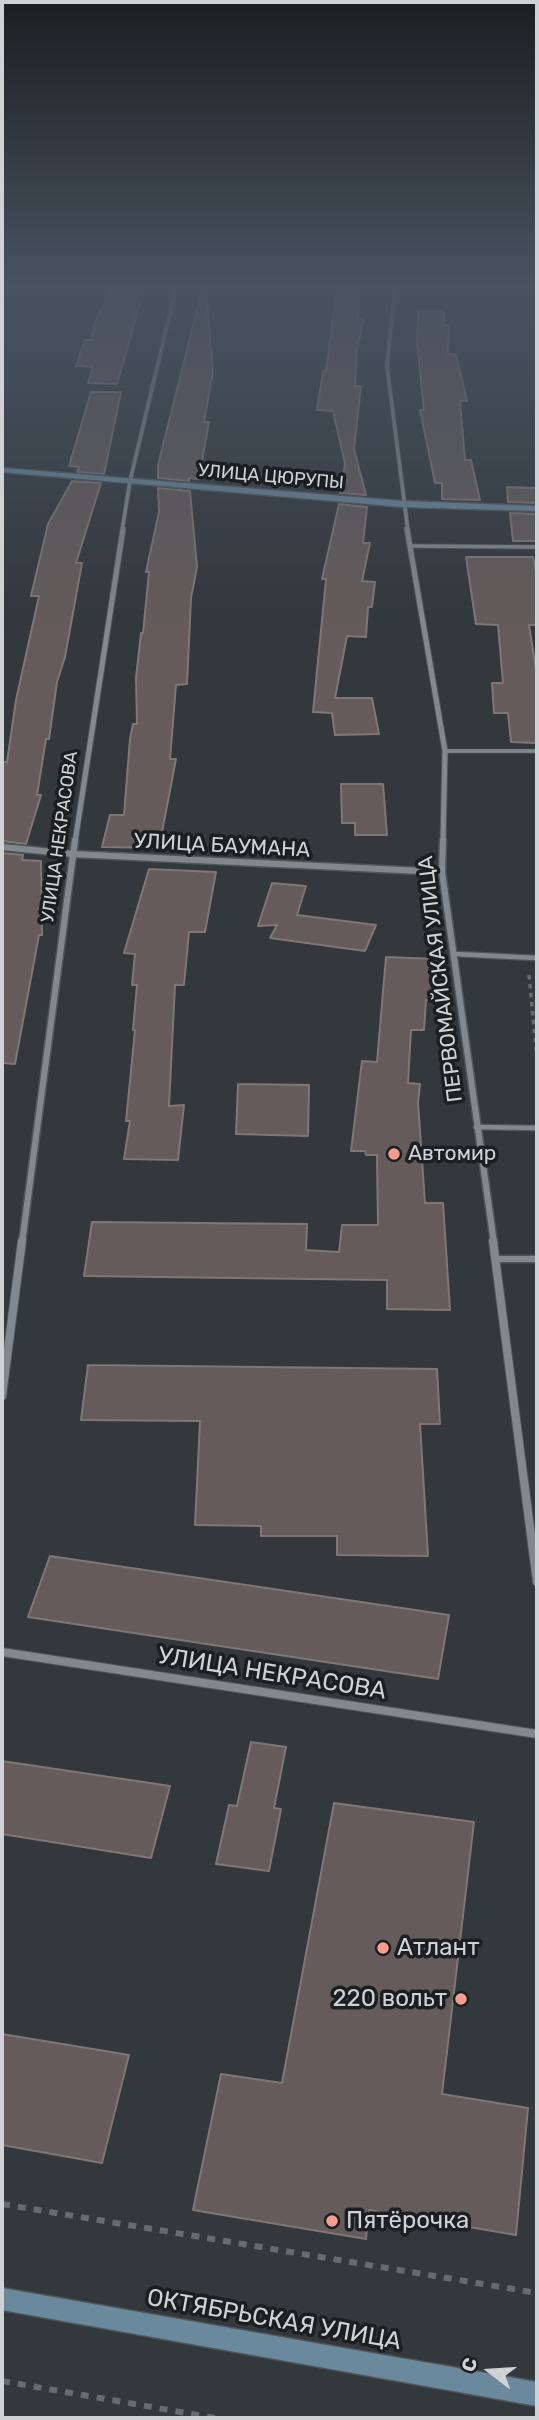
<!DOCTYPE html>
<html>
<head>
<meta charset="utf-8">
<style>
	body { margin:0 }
	#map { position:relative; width:539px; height:2420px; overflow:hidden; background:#32383c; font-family:Rubik,sans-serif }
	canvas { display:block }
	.frame { position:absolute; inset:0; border:4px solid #cfd3d6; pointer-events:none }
	.north { position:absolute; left:455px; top:2336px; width:70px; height:70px; -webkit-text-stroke:5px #1c1f21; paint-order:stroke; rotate:287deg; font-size:19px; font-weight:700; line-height:28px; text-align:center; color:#cfd3d6 }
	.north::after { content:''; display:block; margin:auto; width:24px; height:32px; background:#cfd3d6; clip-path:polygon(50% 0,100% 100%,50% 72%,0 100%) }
</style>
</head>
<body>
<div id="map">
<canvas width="539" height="2420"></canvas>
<div class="frame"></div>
<div class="north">С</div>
</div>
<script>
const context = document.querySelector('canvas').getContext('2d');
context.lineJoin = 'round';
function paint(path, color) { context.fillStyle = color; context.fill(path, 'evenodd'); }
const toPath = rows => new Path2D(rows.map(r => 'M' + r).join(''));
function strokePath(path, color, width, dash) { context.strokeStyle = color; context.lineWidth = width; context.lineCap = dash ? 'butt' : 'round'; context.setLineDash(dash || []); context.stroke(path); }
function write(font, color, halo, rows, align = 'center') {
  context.font = font + ' Rubik,sans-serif'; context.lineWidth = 7; context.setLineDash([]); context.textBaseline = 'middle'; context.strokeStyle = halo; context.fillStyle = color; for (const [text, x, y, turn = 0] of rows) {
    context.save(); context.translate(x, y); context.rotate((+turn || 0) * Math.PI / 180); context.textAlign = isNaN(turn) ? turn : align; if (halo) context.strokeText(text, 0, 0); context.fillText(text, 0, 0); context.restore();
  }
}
const building = toPath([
	[110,288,139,288,136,300,141,300,117,384,88,383,93,367,76,366,85,340,91,340,94,325,100,310,103,310,110,288],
	[337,288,359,288,358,319,364,319,357,348,355,386,361,386,354,449,366,495,340,493,345,464,333,411,317,410,323,371,326,371,337,288],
	[202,290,206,290,213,372,204,422,209,422,199,479,189,478,189,481,158,478,158,465,202,290],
	[418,312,444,312,444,325,449,325,448,354,456,354,467,401,460,401,465,460,471,460,480,500,442,499,442,483,435,483,420,410,424,410,417,343,418,312],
	[91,392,121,392,104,474,77,472,79,467,69,466,91,392],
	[72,481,101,483,76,563,82,563,65,657,57,682,49,739,46,739,37,795,41,795,26,844,2,841,2,762,7,762,16,700,39,596,31,596,48,524,72,481],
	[507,487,537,488,537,503,508,502,507,487],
	[158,488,190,491,197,567,191,598,187,684,176,685,170,759,176,759,159,848,102,847,110,815,124,815,130,739,133,724,137,724,136,678,141,633,143,633,149,572,146,572,159,512,158,488],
	[339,504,367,507,363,543,370,543,362,581,375,582,372,607,368,607,366,637,347,636,335,698,372,698,379,734,335,735,332,713,313,712,326,579,322,579,339,504],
	[510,513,537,514,537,541,513,541,510,513],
	[466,557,533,557,537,576,537,625,529,625,537,676,537,743,511,742,508,713,494,713,492,683,503,683,498,625,476,624,466,557],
	[341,784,383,784,387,835,355,835,355,823,342,823,341,784],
	[2,853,23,855,22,860,41,861,42,935,39,935,15,1064,2,1063,2,853],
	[149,869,216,872,205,932,189,932,184,985,175,985,169,1106,184,1105,178,1160,124,1159,130,1121,126,1121,135,1030,133,1030,137,985,132,985,135,954,124,953,149,869],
	[272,883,306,886,297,915,376,925,365,951,270,938,277,925,258,926,272,883],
	[386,957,436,959,437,1000,426,1000,424,1030,411,1030,408,1083,420,1084,418,1103,425,1203,443,1203,450,1310,387,1309,387,1280,84,1276,92,1222,307,1224,306,1250,339,1252,342,1225,378,1225,377,1155,366,1155,365,1151,351,1151,362,1061,377,1062,386,957],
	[238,1084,309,1085,308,1136,236,1134,238,1084],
	[88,1365,437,1369,440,1424,420,1424,428,1556,337,1555,337,1536,261,1536,261,1526,195,1525,200,1421,81,1420,88,1365],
	[50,1556,449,1615,438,1679,28,1617,50,1556],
	[251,1742,286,1747,274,1808,281,1809,269,1871,216,1864,229,1805,237,1806,251,1742],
	[2,1761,170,1786,151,1858,2,1834,2,1761],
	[334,1803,474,1822,442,2094,528,2108,516,2235,369,2210,366,2239,193,2210,221,2074,282,2083,334,1803],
	[2,2034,129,2055,102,2163,2,2145,2,2034]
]);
paint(building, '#645b5a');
strokePath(building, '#807775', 2);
const laneFar2 = toPath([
	[410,546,537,547],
	[445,751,537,751]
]);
const laneFar1 = toPath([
	[455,954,537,958],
	[476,1127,537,1128]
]);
const lane = toPath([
	[496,1259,537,1259]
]);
const streetFar3 = toPath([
	[395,288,387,366,408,531],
	[122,531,130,481,176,288]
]);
const streetFar2 = toPath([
	[407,529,445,751,443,842],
	[75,842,123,529]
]);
const streetFar1 = toPath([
	[443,840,442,872,494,1243],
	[2,847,73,854,442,872],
	[22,1243,75,840]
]);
const street = toPath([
	[493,1241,537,1582],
	[2,1396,22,1241],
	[2,1652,537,1734]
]);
const secondary = toPath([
	[2,468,403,501,537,506,537,511,403,507,2,472,2,468],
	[2,2288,537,2382,537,2406,2,2310,2,2288]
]);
strokePath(laneFar2, '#505559', 5);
strokePath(laneFar1, '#505559', 7);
strokePath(lane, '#505559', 9);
strokePath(streetFar3, '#505559', 5);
strokePath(streetFar2, '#505559', 7);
strokePath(streetFar1, '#505559', 9);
strokePath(street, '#505559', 10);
strokePath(secondary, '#505559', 3);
strokePath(toPath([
	[529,975,537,1058]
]), '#656b6e', 3.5, [4.5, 4.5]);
strokePath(toPath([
	[2,2204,537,2293],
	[2,2381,215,2418]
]), '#656b6e', 6, [8, 8]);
strokePath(laneFar2, '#82898e', 3.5);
strokePath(laneFar1, '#82898e', 4.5);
strokePath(lane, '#82898e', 6);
strokePath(streetFar3, '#82898e', 3.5);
strokePath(streetFar2, '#82898e', 5);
strokePath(streetFar1, '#82898e', 6);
strokePath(street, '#82898e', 8);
paint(secondary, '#6a899d');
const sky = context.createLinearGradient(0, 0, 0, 627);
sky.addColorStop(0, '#1c1f21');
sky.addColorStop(0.46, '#495361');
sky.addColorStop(1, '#49536100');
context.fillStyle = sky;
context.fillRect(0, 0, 539, 627);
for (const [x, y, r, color] of [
	[394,1154,7,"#f59d8f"],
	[383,1948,7,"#f59d8f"],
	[461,1999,7,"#f59d8f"],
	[332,2221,7,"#f59d8f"]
]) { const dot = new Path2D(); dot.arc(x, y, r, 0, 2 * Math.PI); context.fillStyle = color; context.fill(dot); strokePath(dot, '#1c1f21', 2.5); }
write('18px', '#cfd3d6', '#1c1f21', [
	["УЛИЦА ЦЮРУПЫ",271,477,5],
	["УЛИЦА НЕКРАСОВА",60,837,-82]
]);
write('21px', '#cfd3d6', '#1c1f21', [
	["УЛИЦА БАУМАНА",222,846,3],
	["ПЕРВОМАЙСКАЯ УЛИЦА",441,979,-97]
]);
write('21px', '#cfd3d6', '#1c1f21', [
	["Автомир",408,1154]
], 'left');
write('24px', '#cfd3d6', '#1c1f21', [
	["УЛИЦА НЕКРАСОВА",272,1674,9],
	["ОКТЯБРЬСКАЯ УЛИЦА",274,2320,10]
]);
write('24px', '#cfd3d6', '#1c1f21', [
	["Атлант",397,1948],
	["220 вольт",447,1999,"right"],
	["Пятёрочка",346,2221]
], 'left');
</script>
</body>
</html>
